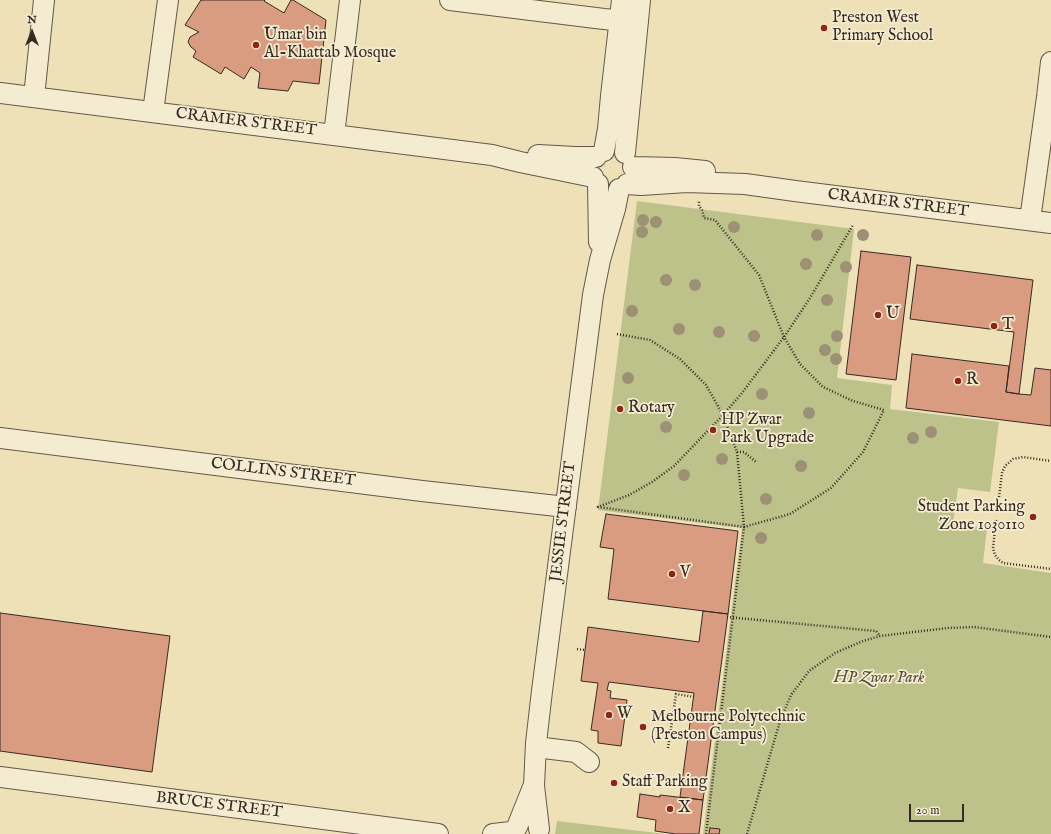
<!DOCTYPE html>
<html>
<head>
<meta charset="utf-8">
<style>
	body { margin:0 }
	#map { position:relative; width:1051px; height:834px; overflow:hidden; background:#eee1b8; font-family:"IM FELL English",serif }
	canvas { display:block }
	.north { position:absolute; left:12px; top:12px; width:40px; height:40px; -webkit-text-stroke:3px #f4ecd1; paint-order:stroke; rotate:0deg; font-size:11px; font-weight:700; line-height:16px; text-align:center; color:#372a24 }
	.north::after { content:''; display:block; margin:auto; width:14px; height:18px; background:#372a24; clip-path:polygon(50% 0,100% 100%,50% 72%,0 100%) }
	.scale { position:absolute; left:909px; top:804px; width:55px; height:18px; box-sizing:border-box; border:2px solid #372a24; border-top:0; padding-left:5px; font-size:12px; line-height:14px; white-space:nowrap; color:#372a24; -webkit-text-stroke:3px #f4ecd1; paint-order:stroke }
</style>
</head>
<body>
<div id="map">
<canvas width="1051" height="834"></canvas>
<div class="north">N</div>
<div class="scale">20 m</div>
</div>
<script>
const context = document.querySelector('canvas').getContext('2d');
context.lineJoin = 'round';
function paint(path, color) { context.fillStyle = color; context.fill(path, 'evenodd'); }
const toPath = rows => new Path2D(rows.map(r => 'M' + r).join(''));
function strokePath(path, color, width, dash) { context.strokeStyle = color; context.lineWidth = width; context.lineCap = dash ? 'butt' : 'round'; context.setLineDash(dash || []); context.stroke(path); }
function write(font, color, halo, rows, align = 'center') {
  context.font = font + ' "IM FELL English",serif'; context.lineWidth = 3.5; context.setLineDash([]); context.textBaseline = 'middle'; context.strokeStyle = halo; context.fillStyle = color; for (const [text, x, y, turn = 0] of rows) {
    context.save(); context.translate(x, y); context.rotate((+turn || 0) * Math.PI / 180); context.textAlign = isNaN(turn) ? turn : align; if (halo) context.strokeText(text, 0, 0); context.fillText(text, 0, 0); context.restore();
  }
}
paint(toPath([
	[637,201,854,229,837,378,892,385,890,409,999,422,990,492,958,488,953,524,987,528,983,563,1051,573,1051,834,703,834,742,528,598,510],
	[557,821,665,834,555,834]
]), '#bdc28b');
const building = toPath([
	[201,0,265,0,264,1,284,13,291,0,293,0,326,20,319,84,293,81,288,91,258,88,260,73,251,67,244,79,225,67,221,74,193,57,196,51,191,47,188,42,190,37,199,32,185,25,201,0],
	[861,251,911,257,896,380,846,374,861,251],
	[917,265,1033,280,1019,394,1006,392,1014,332,910,319,917,265],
	[912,354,1009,366,1006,392,1019,394,1031,395,1035,368,1051,370,1051,426,906,408,912,354],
	[606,514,738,531,728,614,608,599,614,549,600,547,606,514],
	[703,611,728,614,703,800,680,797,694,693,609,682,607,690,611,691,610,698,627,700,621,746,598,743,598,731,591,730,598,683,581,681,588,627,699,642,703,611],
	[0,613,170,636,152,772,0,751,0,613],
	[640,794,660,797,660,795,703,800,699,834,676,834,655,831,656,820,637,817,640,794],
	[710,828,720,829,719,834,709,834,710,828]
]);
paint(building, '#da9c81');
strokePath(building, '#372a24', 1);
const minor = toPath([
	[450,0,604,19,638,22],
	[0,93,492,155,520,162,593,177],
	[34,97,44,0],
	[153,112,168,0],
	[334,135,350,0],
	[604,151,608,129,611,96,622,0],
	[625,153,640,0],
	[538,155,575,157,596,157],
	[633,167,675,168,705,171],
	[598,184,599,242],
	[627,184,641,185,687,182,745,184,795,191,1051,223],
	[1030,220,1047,97,1051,62],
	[0,438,422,491,566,507],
	[536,747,576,752,589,762],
	[0,777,438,834],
	[517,827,533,787],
	[539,829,534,786,536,743,542,691,593,295,600,260,615,209,619,189],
	[493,834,511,832]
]);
strokePath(minor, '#655849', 22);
strokePath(toPath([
	[617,334,650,340,680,359,706,385,723,415,737,452,744,527,790,514,831,488,863,452,884,410,853,401,823,387,800,364,784,337,759,275,715,220,704,218,702,210,699,206,699,200],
	[737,452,744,452,756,462],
	[999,497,1002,473,1005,466,1013,459,1023,457,1051,461],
	[996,520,993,548,995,555,999,560,1003,563,1051,569],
	[727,617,876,631,880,636],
	[577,649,585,650],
	[668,748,676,694,694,697],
	[706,834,744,527,598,507,629,495,652,482,674,466,723,415,742,393,784,337,810,298,853,225],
	[747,834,780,721,791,695,809,671,835,653,863,641,880,636,948,628,974,627,1051,637]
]), '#372a24', 2.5, [1, 2]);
strokePath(minor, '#f4ecd1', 20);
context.fillStyle = '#9c9175';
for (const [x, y] of [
	[643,220],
	[656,222],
	[734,227],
	[642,232],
	[817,235],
	[863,235],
	[806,264],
	[846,267],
	[666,280],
	[695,285],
	[827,300],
	[632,311],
	[679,329],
	[719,332],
	[754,336],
	[837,336],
	[825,350],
	[836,359],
	[628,378],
	[762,394],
	[809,413],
	[666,427],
	[931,432],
	[913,438],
	[722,459],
	[801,466],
	[684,475],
	[766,499],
	[761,538]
]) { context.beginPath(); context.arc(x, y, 6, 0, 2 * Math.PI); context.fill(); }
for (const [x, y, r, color] of [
	[824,28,4,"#8f2418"],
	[256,45,4,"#8f2418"],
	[878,315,4,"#8f2418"],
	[994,326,4,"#8f2418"],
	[958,381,4,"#8f2418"],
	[620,409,4,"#8f2418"],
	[713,430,4,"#8f2418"],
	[1033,517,4,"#8f2418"],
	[672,574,4,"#8f2418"],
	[609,715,4,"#8f2418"],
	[643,727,4,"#8f2418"],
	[614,783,4,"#8f2418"],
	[670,809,4,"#8f2418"]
]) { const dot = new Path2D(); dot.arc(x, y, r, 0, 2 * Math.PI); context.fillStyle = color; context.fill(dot); strokePath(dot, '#f4ecd1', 1.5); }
write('16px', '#372a24', '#f4ecd1', [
	["Preston West",832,19],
	["Primary School",832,37],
	["Umar bin",264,36],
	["Al-Khattab Mosque",264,54],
	["U",886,315],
	["T",1002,326],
	["R",966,381],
	["Rotary",628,409],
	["HP Zwar",721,421],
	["Park Upgrade",721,439],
	["Student Parking",1025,508,"right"],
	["Zone 1030110",1025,526,"right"],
	["V",680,574],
	["W",617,715],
	["Melbourne Polytechnic",651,718],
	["(Preston Campus)",651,736],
	["Staff Parking",622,783],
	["X",678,809]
], 'left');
write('16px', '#372a24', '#f4ecd1', [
	["CRAMER STREET",246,123,7],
	["CRAMER STREET",898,204,7],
	["COLLINS STREET",283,473,7],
	["JESSIE STREET",564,522,-83],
	["BRUCE STREET",219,806,7]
]);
write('italic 16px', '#58503e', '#f4ecd1', [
	["HP Zwar Park",879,679]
]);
</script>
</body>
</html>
